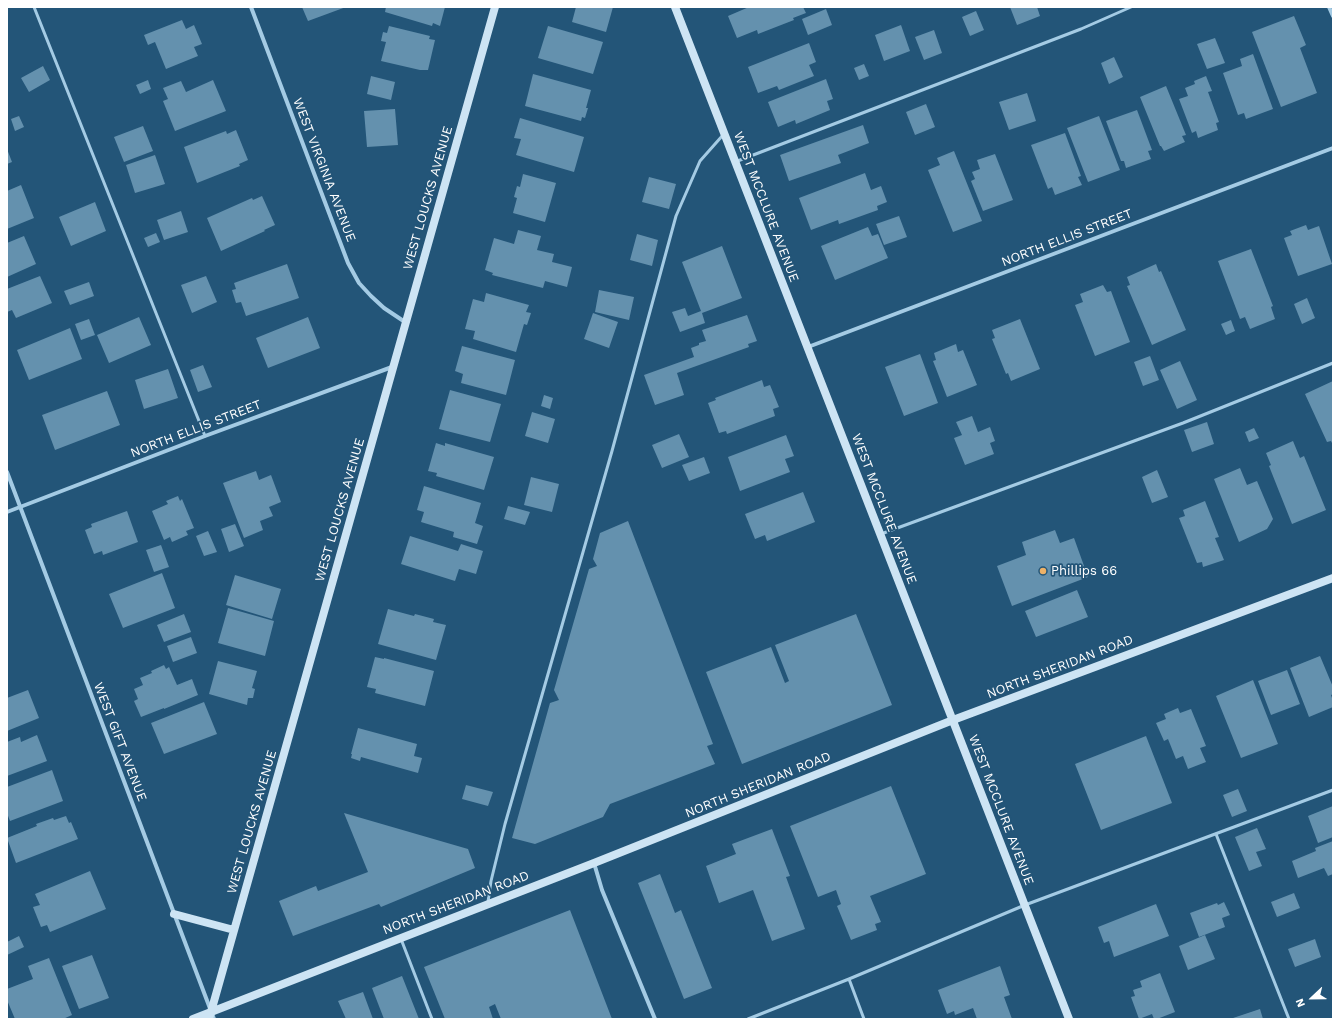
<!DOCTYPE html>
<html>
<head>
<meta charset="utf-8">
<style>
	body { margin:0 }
	#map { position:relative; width:1340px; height:1026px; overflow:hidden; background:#235578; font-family:"Work Sans",sans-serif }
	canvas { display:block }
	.frame { position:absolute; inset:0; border:8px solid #fff; pointer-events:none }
	.north { position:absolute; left:1292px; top:978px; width:40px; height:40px; -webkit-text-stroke:3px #235578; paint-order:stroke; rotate:248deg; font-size:11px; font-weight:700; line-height:16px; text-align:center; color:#fff }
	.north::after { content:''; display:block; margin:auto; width:14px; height:18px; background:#fff; clip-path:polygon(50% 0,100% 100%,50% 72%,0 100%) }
</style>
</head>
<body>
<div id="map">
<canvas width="1340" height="1026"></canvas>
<div class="frame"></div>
<div class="north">N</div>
</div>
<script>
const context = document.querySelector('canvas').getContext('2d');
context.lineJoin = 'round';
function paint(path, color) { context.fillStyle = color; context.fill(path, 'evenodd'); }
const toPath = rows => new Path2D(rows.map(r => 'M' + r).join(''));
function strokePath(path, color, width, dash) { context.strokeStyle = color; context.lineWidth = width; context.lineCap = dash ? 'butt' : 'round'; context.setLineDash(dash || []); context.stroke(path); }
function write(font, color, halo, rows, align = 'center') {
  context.font = font + ' "Work Sans",sans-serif'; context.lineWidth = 3.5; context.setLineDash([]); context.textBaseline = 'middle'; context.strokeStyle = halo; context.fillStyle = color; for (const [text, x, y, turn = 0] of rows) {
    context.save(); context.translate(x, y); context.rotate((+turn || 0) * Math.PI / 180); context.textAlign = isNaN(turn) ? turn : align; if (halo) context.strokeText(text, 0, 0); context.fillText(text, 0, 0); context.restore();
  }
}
paint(toPath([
	[302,7,346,7,308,21],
	[386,7,445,7,440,26,433,23,432,26,385,12],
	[576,7,613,7,606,32,572,22],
	[749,7,803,7,806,13,793,18,794,20,758,34,757,30,737,38,728,16],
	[1010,7,1037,7,1040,16,1017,25],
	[826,9,832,25,808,35,802,19],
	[976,11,984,30,970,36,962,17],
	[1294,16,1306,45,1300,48,1317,93,1281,107,1252,32],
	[182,20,186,29,194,25,202,44,194,47,198,56,166,69,155,42,148,45,144,35],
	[901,25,910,51,884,61,875,35],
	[389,26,430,36,429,39,435,40,428,70,420,70,381,61,386,42,381,41,383,32,387,33],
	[548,26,603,42,593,74,538,58],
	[934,30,942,53,924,60,915,37],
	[1215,38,1225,63,1207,69,1197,44],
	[809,43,816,62,809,65,814,76,779,90,777,86,758,93,748,67],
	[1253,54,1273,109,1246,119,1244,113,1238,115,1223,73,1242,66,1240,59],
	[1114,57,1123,77,1109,84,1101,63],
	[864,64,869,76,859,80,854,68],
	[43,66,50,80,29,92,21,78],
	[533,74,591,90,586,108,588,108,585,118,582,117,581,121,525,106],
	[371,76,395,82,391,100,367,94],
	[1206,76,1212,91,1208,92,1219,122,1216,123,1218,130,1198,138,1196,131,1192,133,1179,99,1188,96,1185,88,1195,84,1194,81],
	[826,79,833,99,827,101,830,110,796,124,795,120,778,127,768,102],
	[148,80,151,89,140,94,136,85],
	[213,80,226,111,175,131,163,101,168,99,163,88,181,81,186,92],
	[1166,86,1186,135,1182,136,1185,142,1164,151,1161,146,1160,146,1140,97],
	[1027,93,1036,121,1009,130,999,102],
	[926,104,935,127,915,135,906,112],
	[395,109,398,145,367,147,364,111],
	[1137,110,1152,150,1148,151,1151,159,1126,168,1124,161,1121,161,1106,121],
	[19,116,24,127,15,131,11,119],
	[1099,116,1120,170,1088,182,1067,128],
	[520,118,584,137,574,172,516,155,521,139,514,138],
	[863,125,869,143,838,155,841,163,789,181,780,155],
	[143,126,153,151,124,162,114,137],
	[236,130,248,160,239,164,240,166,197,183,184,147,226,131,227,134],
	[1065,133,1081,176,1078,177,1082,185,1055,195,1052,187,1048,189,1031,145],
	[7,149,12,162,7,164],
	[954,151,982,221,953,232,928,170,940,165,937,158],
	[995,154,1013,200,983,211,971,181,975,179,972,172,980,169,977,160],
	[155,155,165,184,135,193,126,165],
	[865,173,871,190,881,186,887,202,877,206,878,210,839,224,838,220,811,230,799,198],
	[523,174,556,183,545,222,513,213,517,198,514,197,517,186,520,187],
	[649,177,676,184,669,209,642,202],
	[21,185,34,218,7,229,7,191],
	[262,196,275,225,264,230,265,231,221,251,207,218,252,198,253,200],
	[95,202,106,231,71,246,59,217],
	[181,211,188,232,164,240,157,220],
	[899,216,907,237,884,245,876,224],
	[1306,225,1308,230,1319,226,1332,264,1298,276,1284,238,1292,235,1290,231],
	[868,227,872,236,878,234,888,258,835,280,821,246],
	[518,230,541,236,537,250,554,254,552,262,572,267,567,287,545,281,543,288,492,275,493,273,485,270,494,238,514,244],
	[156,233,160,242,148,247,144,238],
	[637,234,658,240,652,266,630,260],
	[24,236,36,264,7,277,7,243],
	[722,246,742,298,702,313,705,323,680,332,672,312,685,308,688,316,701,311,682,262],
	[1251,249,1273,306,1271,307,1275,319,1250,329,1245,317,1240,319,1218,261],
	[287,264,299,298,246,316,241,302,236,303,232,290,236,289,234,283],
	[1156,264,1159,272,1161,271,1186,330,1152,345,1127,286,1130,285,1127,277],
	[40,276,52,303,16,318,12,310,7,312,7,289],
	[206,276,217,302,192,313,181,285],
	[89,282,94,296,70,305,64,291],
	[1103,285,1107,292,1111,291,1130,342,1095,356,1075,305,1083,302,1080,294],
	[599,290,634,297,629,320,595,312],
	[486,293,529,305,526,312,531,313,527,325,524,324,516,352,473,339,475,331,465,329,473,299,484,302],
	[1307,298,1315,318,1302,324,1294,304],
	[593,313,618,322,609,348,584,339],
	[747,315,757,341,748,344,749,347,677,373,684,395,655,405,644,375,694,357,691,348,699,345,699,343,706,341,702,330],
	[139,317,151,345,109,363,97,335],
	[308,317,320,348,268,368,256,338],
	[89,319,95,335,81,340,75,324],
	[1020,319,1040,369,1011,381,1008,373,1006,374,992,339,995,338,992,330],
	[1231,320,1235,331,1226,335,1221,324],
	[70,328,82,359,29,380,17,350],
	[956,344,958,352,963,350,977,385,947,397,933,361,936,360,934,353],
	[462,346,515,360,506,395,461,383,463,374,455,371],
	[920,354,938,403,904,416,885,367],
	[1150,356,1159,380,1143,386,1134,362],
	[1180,361,1197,400,1177,409,1160,370],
	[203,365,212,387,198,392,190,370],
	[168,369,178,398,144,409,135,380],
	[762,380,764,387,770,385,779,407,773,409,775,416,727,434,726,431,719,433,708,403,716,400,715,398],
	[1333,381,1333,445,1331,441,1327,442,1305,394],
	[450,390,501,404,490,442,439,429],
	[107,391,120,425,55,450,42,415],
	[544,395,553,398,550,409,541,406],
	[532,412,555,419,548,443,525,436],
	[972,416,978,432,990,427,995,441,990,443,994,454,965,465,954,438,962,435,956,422],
	[1207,422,1214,444,1192,452,1184,430],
	[1254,428,1259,438,1249,442,1245,432],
	[679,434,689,457,662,468,652,445],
	[786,435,794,456,785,459,790,472,740,491,728,457],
	[1293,441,1300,458,1304,456,1326,510,1292,524,1269,466,1271,465,1266,453],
	[436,443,445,446,445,443,494,457,484,490,436,476,437,473,428,471],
	[704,457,710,473,689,481,682,465],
	[1240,468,1247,485,1257,481,1273,519,1267,529,1239,542,1214,479],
	[1157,470,1168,497,1152,503,1142,477],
	[256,471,259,480,271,475,281,502,269,507,273,516,260,521,263,530,244,538,223,483],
	[531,477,559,484,552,512,524,505],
	[424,486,481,503,475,523,483,526,477,544,453,537,454,532,421,522,424,512,417,510],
	[803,492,815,522,767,541,765,535,755,539,745,514],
	[178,496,180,501,182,499,194,528,186,531,188,535,172,542,170,537,164,540,152,511,168,504,166,501],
	[1205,501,1219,537,1215,538,1224,560,1203,567,1202,562,1197,563,1179,518,1185,516,1183,510],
	[508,506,530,512,525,525,504,519],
	[127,511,138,542,103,555,102,551,94,554,85,530,92,527,91,524],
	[628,521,713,744,707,746,715,764,610,804,603,817,535,844,512,838,550,703,559,700,554,690,589,569,597,566,593,559,600,533],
	[235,524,244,546,229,552,221,529],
	[1055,530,1060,543,1074,538,1088,577,1012,606,997,566,1026,555,1022,542],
	[208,531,217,552,204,556,196,536],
	[410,536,458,551,461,544,483,551,476,574,459,569,455,581,401,564],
	[161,545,169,567,154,572,146,550],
	[162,573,175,608,123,628,109,594],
	[235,575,281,589,272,619,226,605],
	[1077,590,1088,617,1036,637,1025,611],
	[228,608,274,621,265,656,218,643],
	[388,609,414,616,415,614,434,619,433,622,446,625,436,660,378,644],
	[184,614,191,632,164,642,157,625],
	[856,614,892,705,742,764,706,672,771,647,785,683,789,681,775,645],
	[191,637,197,653,173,662,167,646],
	[1320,656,1333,687,1333,694,1331,695,1333,701,1333,707,1309,717,1290,668],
	[375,657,384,659,384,658,434,671,425,706,375,693,376,689,367,687],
	[218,661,257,671,252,688,255,689,253,698,248,698,247,705,209,694],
	[164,665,166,669,169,667,177,685,192,679,198,695,164,709,164,708,141,717,134,701,138,699,134,689,143,685,140,678,152,673,151,671],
	[1287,670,1300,704,1271,715,1258,681],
	[1253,680,1278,744,1241,758,1216,696],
	[28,690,39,718,7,731,7,698],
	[204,702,217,734,164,754,151,723],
	[1178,708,1180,713,1191,709,1206,746,1200,748,1206,762,1188,769,1183,756,1176,759,1168,739,1164,741,1156,723,1166,719,1164,714],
	[358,728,417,744,414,756,422,758,418,773,361,757,360,761,351,758,352,754,351,754],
	[37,735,47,761,7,776,7,742,20,737,21,742],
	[1146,736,1172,803,1101,830,1075,764],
	[52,770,63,801,10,821,7,813,7,787],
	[466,785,493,792,488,806,462,799],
	[891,786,926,874,870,896,881,922,875,924,877,930,851,940,837,906,841,904,836,890,818,897,790,826],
	[1238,789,1247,811,1232,817,1223,795],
	[1333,806,1333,837,1318,843,1308,816],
	[344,813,468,849,475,868,381,907,379,904,293,936,279,901,316,886,318,891,368,872],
	[66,816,69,823,71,822,78,839,16,863,7,838,37,826,36,824,53,818,54,820],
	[1257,828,1266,849,1256,852,1262,866,1249,871,1235,837],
	[772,829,790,876,786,877,805,929,772,941,753,890,719,903,706,866,736,854,732,844],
	[1333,841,1333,874,1328,876,1324,868,1298,878,1292,861,1316,851,1315,848],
	[90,871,106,909,50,932,47,925,41,927,33,907,40,905,35,894],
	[660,874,675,913,681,910,712,988,684,999,638,883],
	[1294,893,1300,908,1277,917,1271,902],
	[1224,902,1230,915,1222,918,1225,927,1199,937,1190,913,1217,903,1218,905],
	[1156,904,1169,936,1114,957,1109,941,1104,943,1098,927],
	[570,910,612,1019,501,1019,495,1004,489,1007,493,1019,445,1019,424,967],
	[1205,935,1215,959,1188,970,1179,946],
	[19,936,24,947,7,955,7,942],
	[1315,939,1321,957,1295,967,1288,949],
	[92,955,109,998,79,1009,62,966],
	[49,958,72,1015,63,1019,15,1019,7,1000,7,989,33,979,28,966],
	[1000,966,1010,995,1004,997,1012,1019,977,1019,973,1008,955,1015,954,1011,947,1014,938,990],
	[1160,973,1175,1012,1157,1019,1154,1019,1152,1014,1139,1019,1131,997,1135,996,1133,990,1142,987,1140,981],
	[402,976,419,1019,384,1019,372,988],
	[363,992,373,1019,346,1019,338,1001],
	[1260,1009,1263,1019,1233,1019,1233,1018]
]), '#6491ae');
strokePath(toPath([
	[34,7,205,436],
	[735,162,1081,29,1131,7],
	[881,534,1183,423,1333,363],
	[1216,834,1289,1019],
	[488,902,491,881,505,824,612,451,676,216,700,161,723,135],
	[401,939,432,1019],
	[849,979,864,1019],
	[748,1019,849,979,1025,905,1333,790]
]), '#a4cbe4', 3);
strokePath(toPath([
	[251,7,348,263,359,283,371,296,384,308,405,322],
	[1329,7,1333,16],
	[808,347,1333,148],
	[7,472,214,1019],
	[7,512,205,436,392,367],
	[594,863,602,890,655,1019]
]), '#a4cbe4', 4);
strokePath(toPath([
	[675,7,1069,1019],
	[174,914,234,930],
	[193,1019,594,863,953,720,1333,578],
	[209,1019,495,7]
]), '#cde4f4', 8);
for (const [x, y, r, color] of [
	[1043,571,4,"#eeb268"]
]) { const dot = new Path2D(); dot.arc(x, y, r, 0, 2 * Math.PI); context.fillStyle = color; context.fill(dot); strokePath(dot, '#235578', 1.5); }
write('13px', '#fff', '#235578', [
	["WEST VIRGINIA AVENUE",324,170,69],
	["WEST LOUCKS AVENUE",428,198,-74],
	["WEST MCCLURE AVENUE",766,207,69],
	["NORTH ELLIS STREET",1067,238,-21],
	["NORTH ELLIS STREET",196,429,-21],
	["WEST MCCLURE AVENUE",884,509,69],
	["WEST LOUCKS AVENUE",340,510,-74],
	["NORTH SHERIDAN ROAD",1060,667,-21],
	["WEST GIFT AVENUE",120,742,69],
	["NORTH SHERIDAN ROAD",758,785,-22],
	["WEST MCCLURE AVENUE",1001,810,69],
	["WEST LOUCKS AVENUE",252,822,-74],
	["NORTH SHERIDAN ROAD",456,903,-21]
]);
write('13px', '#fff', '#235578', [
	["Phillips 66",1051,571]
], 'left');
</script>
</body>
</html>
